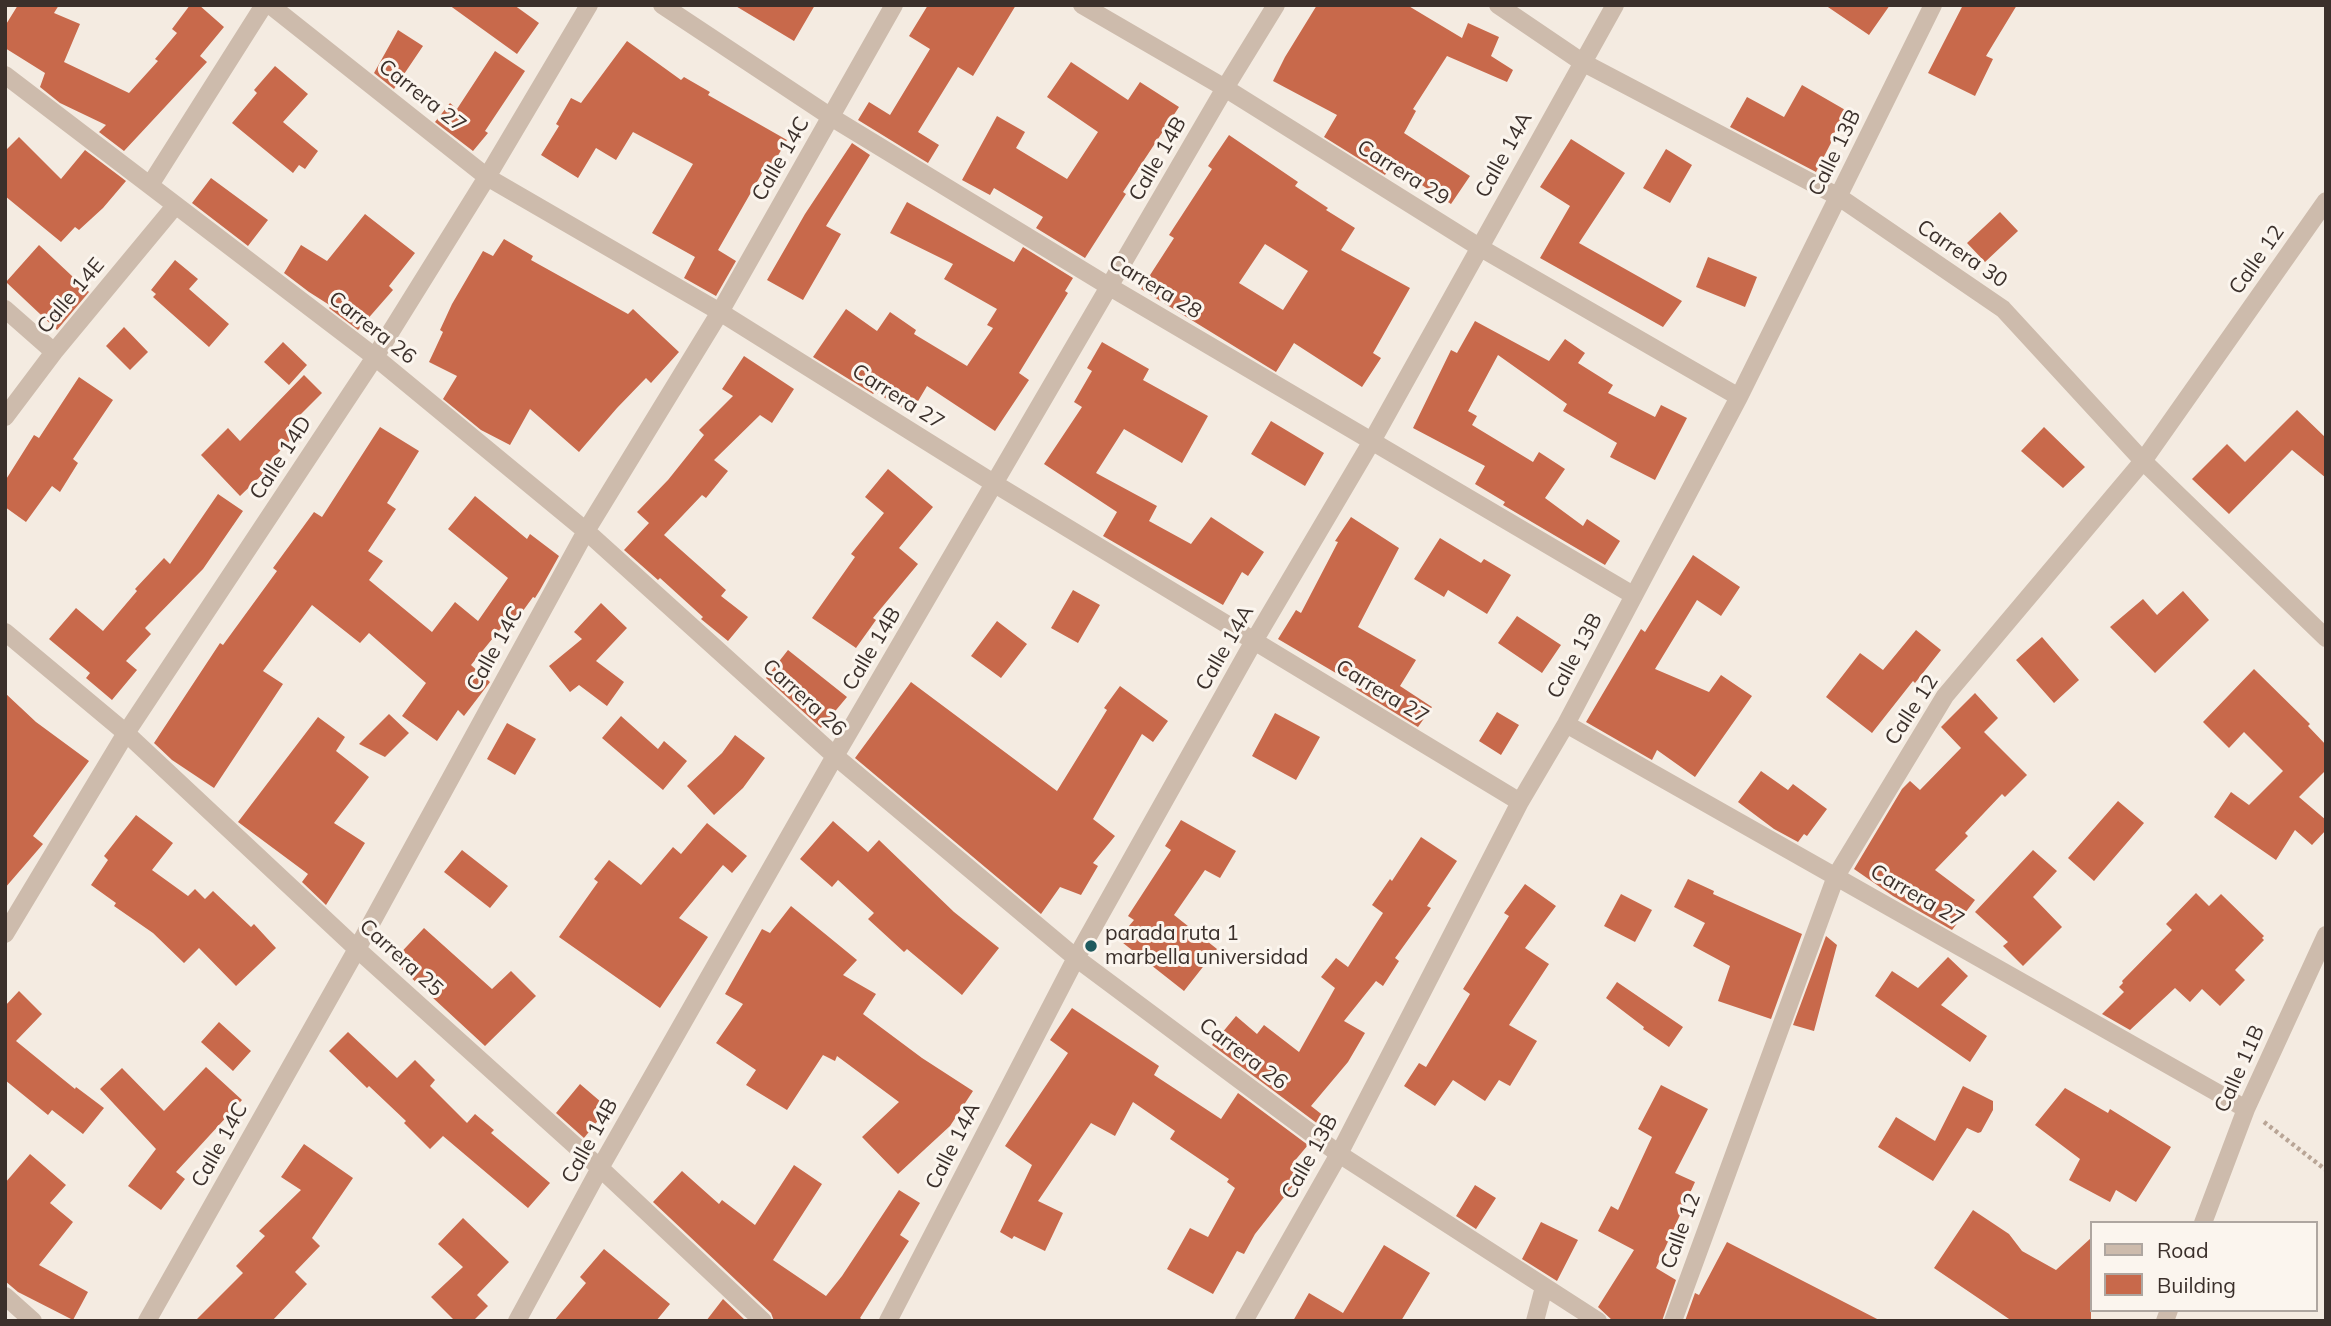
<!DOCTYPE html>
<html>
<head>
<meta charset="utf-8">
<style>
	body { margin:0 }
	#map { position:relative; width:2331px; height:1326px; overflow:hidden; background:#f4ebe1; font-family:Mulish,sans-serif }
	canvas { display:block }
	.frame { position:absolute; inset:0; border:7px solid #3b302b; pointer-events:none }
	.legend { position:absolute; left:2090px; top:1221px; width:228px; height:91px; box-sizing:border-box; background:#fbf5ee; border:2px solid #aea6a0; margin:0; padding:9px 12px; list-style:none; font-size:21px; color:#3b302b }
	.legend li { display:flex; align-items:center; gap:14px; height:35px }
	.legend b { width:35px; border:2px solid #aea6a0 }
</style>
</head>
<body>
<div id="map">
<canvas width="2331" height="1326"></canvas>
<div class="frame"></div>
<ul class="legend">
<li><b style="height:9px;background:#cdbbac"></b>Road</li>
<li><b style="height:19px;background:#c8694b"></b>Building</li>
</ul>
</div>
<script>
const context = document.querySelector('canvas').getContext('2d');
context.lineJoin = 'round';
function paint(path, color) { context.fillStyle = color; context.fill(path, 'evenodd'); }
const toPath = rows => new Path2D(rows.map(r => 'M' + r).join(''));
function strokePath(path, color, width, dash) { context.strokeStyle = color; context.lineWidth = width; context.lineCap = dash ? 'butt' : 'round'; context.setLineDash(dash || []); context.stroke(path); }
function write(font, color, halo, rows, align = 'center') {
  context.font = font + ' Mulish,sans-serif'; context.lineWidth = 6; context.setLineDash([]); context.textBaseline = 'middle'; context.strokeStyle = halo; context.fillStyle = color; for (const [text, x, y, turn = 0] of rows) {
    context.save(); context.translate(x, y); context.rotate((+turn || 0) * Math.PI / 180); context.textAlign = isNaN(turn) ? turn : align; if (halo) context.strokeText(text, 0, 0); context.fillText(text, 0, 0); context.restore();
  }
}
paint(toPath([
	[18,5,59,5,54,13,80,24,64,62,129,93,158,61,155,59,177,33,172,29,190,5,199,5,224,27,200,56,207,62,124,151,99,132,106,125,60,103,40,87,45,73,5,48,5,26],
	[449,5,514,5,539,23,517,54],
	[734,5,815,5,794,41],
	[928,5,1016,5,973,76,958,67,918,132,939,145,928,163,858,120,869,102,890,115,930,49,909,36],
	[1317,5,1407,5,1462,38,1468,23,1499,37,1491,56,1513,70,1507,82,1447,56,1413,109,1416,111,1404,133,1470,176,1451,204,1391,165,1385,175,1324,137,1337,115,1273,81,1285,57],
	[1825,5,1890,5,1869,35],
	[1963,5,2017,5,1986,56,1993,59,1975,96,1928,73],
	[398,30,423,46,394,89,374,73],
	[627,41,681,80,684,77,710,92,708,95,787,140,769,171,765,168,718,250,736,261,716,296,684,278,695,257,652,233,693,164,633,132,616,160,596,148,578,178,541,155,559,126,556,124,571,98,581,103],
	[495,51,525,71,485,131,488,133,473,151,435,122,450,103,457,109],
	[1071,62,1128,100,1140,82,1179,107,1123,192,1126,194,1085,258,1036,228,1043,217,994,188,990,195,962,180,997,116,1025,132,1016,148,1067,179,1098,132,1047,97],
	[275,66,308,94,283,122,318,151,305,169,299,165,293,173,232,123,257,93,254,90],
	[1802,85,1847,111,1830,140,1832,141,1816,172,1730,127,1747,97,1784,117],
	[1229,135,1298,182,1295,186,1328,208,1326,210,1355,228,1341,250,1410,288,1373,353,1381,358,1362,387,1294,343,1276,372,1141,289,1174,238,1169,235,1212,169,1208,166],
	[1265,244,1308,271,1283,310,1239,283],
	[19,137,61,179,85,150,126,181,103,208,79,230,75,227,61,242,5,196,5,151],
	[1571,139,1625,173,1579,243,1682,301,1663,327,1540,258,1570,206,1540,187],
	[852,143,870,155,826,226,841,234,803,300,767,280,805,214],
	[1666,149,1692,165,1670,203,1643,188],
	[211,178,268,220,248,246,192,203],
	[907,202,1014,262,1023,247,1073,278,1065,291,1068,293,1019,373,1029,380,995,431,927,386,911,413,875,392,873,394,813,357,846,309,877,331,890,312,916,330,914,334,967,366,993,328,987,325,997,309,944,279,953,264,890,233],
	[2000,212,2018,231,1985,262,1967,243],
	[365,214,415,253,389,286,393,290,358,330,329,308,331,306,309,292,284,273,301,245,327,261],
	[504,239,533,256,531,260,628,314,633,309,679,352,651,383,646,378,617,408,579,452,530,409,510,445,481,430,443,399,457,376,429,362,443,332,440,330,452,304,483,251,493,256],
	[39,245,89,292,57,330,6,282],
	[1708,257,1757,277,1745,307,1696,287],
	[175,260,198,279,189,289,229,324,209,347,153,297,156,294,151,290],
	[1475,321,1549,361,1565,339,1585,353,1578,363,1613,385,1608,393,1655,417,1661,405,1687,418,1655,480,1610,457,1617,443,1563,411,1567,404,1498,355,1468,411,1477,416,1472,425,1533,462,1539,452,1565,469,1545,498,1583,526,1587,519,1620,541,1605,565,1503,505,1505,502,1475,484,1485,466,1413,428,1451,350,1457,353],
	[124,327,148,352,130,370,106,346],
	[283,342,307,365,289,385,264,362],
	[1102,342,1149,369,1143,380,1208,416,1182,463,1124,429,1096,473,1157,506,1149,521,1191,544,1211,517,1264,552,1248,576,1242,572,1223,605,1103,536,1117,512,1044,464,1082,407,1074,402,1092,371,1087,368],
	[744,356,794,389,772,423,760,415,714,460,728,471,706,498,702,495,664,535,726,590,721,596,748,617,728,641,701,619,703,617,660,578,658,580,624,550,649,523,637,512,668,480,704,435,699,430,733,396,722,389],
	[304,375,322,393,285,430,293,437,265,467,267,470,240,496,201,455,228,428,240,441],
	[79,377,113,400,73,459,78,463,60,492,52,486,26,522,5,507,5,481,34,435,39,438],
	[2297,410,2326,438,2326,478,2292,450,2229,514,2192,479,2227,444,2245,462],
	[1271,421,1324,453,1305,486,1251,454],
	[380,427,419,451,387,503,396,509,368,551,383,561,369,580,432,632,455,602,478,621,508,578,448,529,475,496,527,539,530,534,559,556,540,590,535,598,533,597,512,626,506,622,471,665,490,682,464,716,458,710,437,741,402,716,426,683,369,633,360,643,312,605,263,671,283,684,214,788,172,760,154,743,220,643,223,645,277,571,273,568,314,512,322,517],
	[2044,427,2085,467,2063,488,2021,451],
	[888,469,933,507,899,548,918,564,873,618,876,620,856,648,812,618,855,557,851,554,884,513,865,497],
	[218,494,243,511,203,569,145,628,151,634,126,661,137,670,112,700,86,678,90,673,49,639,76,608,103,631,137,591,135,589,164,558,170,564],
	[1351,517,1399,548,1358,627,1416,660,1400,686,1432,707,1418,727,1356,689,1358,686,1278,639,1296,610,1301,613,1338,542,1335,541],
	[1440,538,1481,563,1484,559,1511,575,1487,614,1448,590,1444,597,1414,579],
	[1693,555,1740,587,1721,616,1697,600,1655,669,1709,692,1721,675,1752,696,1695,777,1657,750,1652,760,1586,722,1641,629,1645,632],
	[1073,590,1100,605,1078,643,1051,628],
	[2183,591,2209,620,2155,673,2110,627,2143,599,2157,615],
	[601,603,627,628,596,661,624,682,607,706,579,685,570,692,549,666,582,639,574,632],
	[1517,616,1561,645,1542,673,1498,643],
	[997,621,1027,644,1001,678,971,656],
	[1916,630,1941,650,1915,683,1913,681,1872,733,1826,697,1860,653,1883,670],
	[2042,637,2079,680,2054,703,2016,660],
	[788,650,847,697,821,728,766,678],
	[2254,669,2310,724,2308,726,2326,745,2326,770,2299,797,2326,820,2326,830,2312,845,2295,830,2276,860,2214,817,2231,792,2249,805,2283,771,2244,732,2229,748,2203,722],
	[911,682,1057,791,1107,710,1104,708,1120,686,1168,721,1153,742,1142,734,1093,819,1115,836,1093,863,1098,866,1081,895,1060,887,1041,914,855,758],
	[5,693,36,722,89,761,33,836,43,844,5,888],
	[1975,693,1998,718,1984,732,2027,775,2005,797,2002,794,1965,833,1968,836,1935,870,1975,900,1952,930,1893,896,1854,869,1902,789,1910,781,1920,790,1961,748,1941,727],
	[1497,712,1519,725,1501,755,1479,741],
	[1275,713,1320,737,1296,780,1252,756],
	[389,714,409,733,385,757,359,744],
	[621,716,658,749,664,741,687,761,663,790,602,738],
	[318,717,345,737,336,751,369,777,334,823,365,843,326,905,302,882,308,874,238,822],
	[507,723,536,739,515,775,487,759],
	[735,735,765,758,743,788,714,815,687,786,722,753],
	[1761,771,1788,790,1793,784,1827,809,1807,836,1804,834,1798,842,1774,829,1738,802],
	[2118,801,2144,823,2094,881,2068,858],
	[136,815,173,843,152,870,188,896,195,889,205,899,213,891,251,927,254,924,276,948,236,986,199,948,184,963,153,933,114,906,116,903,91,885,108,860,104,856],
	[1181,820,1236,851,1220,878,1205,870,1174,915,1217,949,1184,991,1118,939,1134,920,1128,916,1171,850,1165,846],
	[833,821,868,852,879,840,954,912,999,948,962,995,907,949,904,952,868,919,874,913,838,880,832,887,800,859],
	[707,823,747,856,732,873,723,865,679,918,708,937,660,1008,559,937,598,882,594,879,609,860,641,885,673,847,681,854],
	[1421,837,1457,861,1427,906,1431,908,1395,958,1399,961,1383,986,1376,981,1344,1021,1365,1033,1348,1062,1311,1106,1329,1120,1322,1127,1212,1045,1236,1016,1257,1034,1264,1025,1299,1052,1335,988,1321,977,1336,958,1348,967,1383,913,1372,905,1390,879,1392,881],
	[462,850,508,886,490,908,444,872],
	[2033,850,2057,871,2033,897,2062,927,2023,966,2003,946,2008,942,1975,912],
	[1688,879,1714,891,1713,894,1802,934,1771,1019,1718,1001,1730,966,1693,946,1705,923,1674,907],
	[1525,884,1556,906,1525,948,1549,964,1509,1025,1537,1041,1510,1086,1499,1080,1485,1101,1453,1080,1435,1106,1404,1086,1419,1063,1426,1067,1470,994,1463,989,1509,916,1504,913],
	[2196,893,2209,906,2221,894,2264,936,2262,938,2264,940,2235,970,2245,980,2220,1006,2202,989,2190,1002,2175,988,2130,1030,2102,1014,2124,992,2119,987,2123,983,2122,981,2172,930,2166,924],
	[1621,894,1652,910,1635,942,1604,926],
	[791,906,857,960,843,975,876,994,863,1014,922,1058,973,1091,950,1126,898,1174,862,1137,899,1102,837,1056,835,1061,823,1055,787,1110,746,1085,756,1070,716,1043,743,1004,725,994,762,929,770,933],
	[424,928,492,989,511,971,536,996,485,1046,393,961],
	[1826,936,1837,945,1814,1031,1793,1025],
	[1948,957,1968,976,1941,1005,1987,1036,1970,1062,1875,996,1892,971,1918,988],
	[1617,982,1683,1027,1669,1047,1643,1029,1644,1027,1606,998],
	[19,991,42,1014,16,1041,75,1089,76,1087,104,1108,83,1134,52,1110,48,1115,5,1080,5,1006],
	[1072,1008,1159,1066,1154,1075,1221,1119,1238,1093,1308,1145,1292,1164,1303,1173,1255,1234,1244,1254,1237,1251,1213,1294,1167,1269,1190,1228,1208,1237,1235,1188,1227,1182,1229,1179,1170,1139,1175,1131,1133,1102,1115,1136,1091,1123,1038,1201,1063,1213,1045,1251,1014,1236,1012,1239,1000,1232,1032,1165,1005,1146,1068,1053,1050,1040],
	[219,1022,251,1051,233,1071,201,1042],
	[348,1032,397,1078,415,1060,435,1080,430,1086,467,1123,475,1114,494,1130,491,1133,550,1183,528,1208,443,1136,430,1149,404,1123,406,1121,369,1086,367,1088,329,1051],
	[206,1067,242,1100,176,1172,185,1179,161,1210,128,1186,156,1149,100,1089,122,1068,164,1111],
	[580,1084,608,1108,584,1138,556,1113],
	[1661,1085,1708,1109,1675,1173,1695,1182,1656,1268,1676,1280,1662,1321,1613,1321,1598,1307,1634,1250,1598,1231,1611,1206,1618,1210,1652,1137,1638,1129],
	[1963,1086,1993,1101,1993,1110,1981,1132,1978,1133,1967,1128,1933,1181,1878,1147,1896,1117,1935,1141],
	[2065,1088,2108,1113,2110,1109,2171,1147,2136,1202,2116,1190,2110,1202,2069,1180,2080,1159,2035,1125],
	[304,1144,353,1178,312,1238,320,1246,295,1272,307,1284,272,1321,195,1321,243,1273,236,1266,265,1236,259,1231,301,1190,281,1177],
	[30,1154,66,1185,50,1203,73,1222,39,1265,88,1292,73,1320,18,1292,5,1281,5,1183],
	[794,1165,822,1184,773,1260,826,1296,842,1276,899,1190,920,1203,900,1235,909,1241,860,1318,864,1321,774,1321,771,1313,653,1202,682,1171,719,1204,722,1200,755,1225],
	[1475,1185,1496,1198,1476,1229,1456,1216],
	[1973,1210,2009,1234,2022,1251,2056,1270,2091,1238,2091,1321,2012,1321,1934,1268],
	[463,1218,509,1262,477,1295,488,1306,473,1321,455,1321,431,1297,463,1267,438,1244],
	[1541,1222,1578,1240,1557,1281,1522,1259],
	[1727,1242,1881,1321,1685,1321,1695,1293,1699,1295],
	[1384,1245,1430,1273,1401,1321,1293,1321,1309,1293,1343,1313],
	[604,1249,670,1304,656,1321,554,1321,586,1283,580,1277],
	[723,1299,746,1321,706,1321]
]), '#c8694b');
strokePath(toPath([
	[2264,1122,2326,1170]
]), '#b9a596', 4.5, [3.5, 3.5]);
strokePath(toPath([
	[270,5,487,177,720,312,995,484,1520,802],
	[662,5,831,117,1110,287,1633,595],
	[1082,5,1225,88,1479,247,1739,397],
	[1498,5,1582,62,1839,197,2003,309,2143,461,2326,638],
	[5,75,375,357,586,531,835,756,1076,958,1339,1154,1598,1321],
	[150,185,264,5],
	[5,309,54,352],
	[5,417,54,352,175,206],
	[5,632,126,733,357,949,600,1168,763,1321],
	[1566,724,2246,1109],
	[5,934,126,733,375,357,487,177,589,5],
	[2203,1223,2246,1109,2326,935],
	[5,1296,33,1321],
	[147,1321,357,949,586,531,720,312,894,5],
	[517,1321,600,1168,835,756,1225,88,1276,5],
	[888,1321,1076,958,1254,641,1372,441,1615,5],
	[1244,1321,1339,1154,1520,802,1566,724,1739,397,1933,5],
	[1535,1321,1544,1287],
	[1673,1321,1836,876,1945,696,2143,461,2326,201],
	[2165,1321,2169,1310]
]), '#cdbbac', 18);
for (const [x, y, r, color] of [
	[1091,946,7,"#1f5a5e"]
]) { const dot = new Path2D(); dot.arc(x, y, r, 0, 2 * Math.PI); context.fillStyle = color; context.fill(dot); strokePath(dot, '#fbf5ee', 2.5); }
write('21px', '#3b302b', '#fbf5ee', [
	["Carrera 27",422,96,38],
	["Calle 13B",1835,153,-64],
	["Calle 14A",1504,155,-61],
	["Calle 14C",781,159,-60],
	["Calle 14B",1158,159,-60],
	["Carrera 29",1403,173,32],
	["Carrera 30",1962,254,34],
	["Calle 12",2257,260,-55],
	["Carrera 28",1155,287,31],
	["Calle 14E",71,296,-50],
	["Carrera 26",372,328,38],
	["Carrera 27",898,397,32],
	["Calle 14D",281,458,-57],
	["Calle 14A",1225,648,-60],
	["Calle 14C",495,649,-61],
	["Calle 14B",872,649,-59],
	["Calle 13B",1575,656,-62],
	["Carrera 27",1382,692,31],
	["Carrera 26",804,698,42],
	["Calle 12",1912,710,-57],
	["Carrera 27",1917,896,30],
	["Carrera 25",401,958,42],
	["Carrera 26",1243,1054,37],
	["Calle 11B",2240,1069,-66],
	["Calle 14B",590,1141,-61],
	["Calle 14C",220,1145,-61],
	["Calle 14A",953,1146,-63],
	["Calle 13B",1310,1157,-61],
	["Calle 12",1681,1231,-70]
]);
write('21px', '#3b302b', '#fbf5ee', [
	["parada ruta 1",1105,934],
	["marbella universidad",1105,958]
], 'left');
</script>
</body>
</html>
